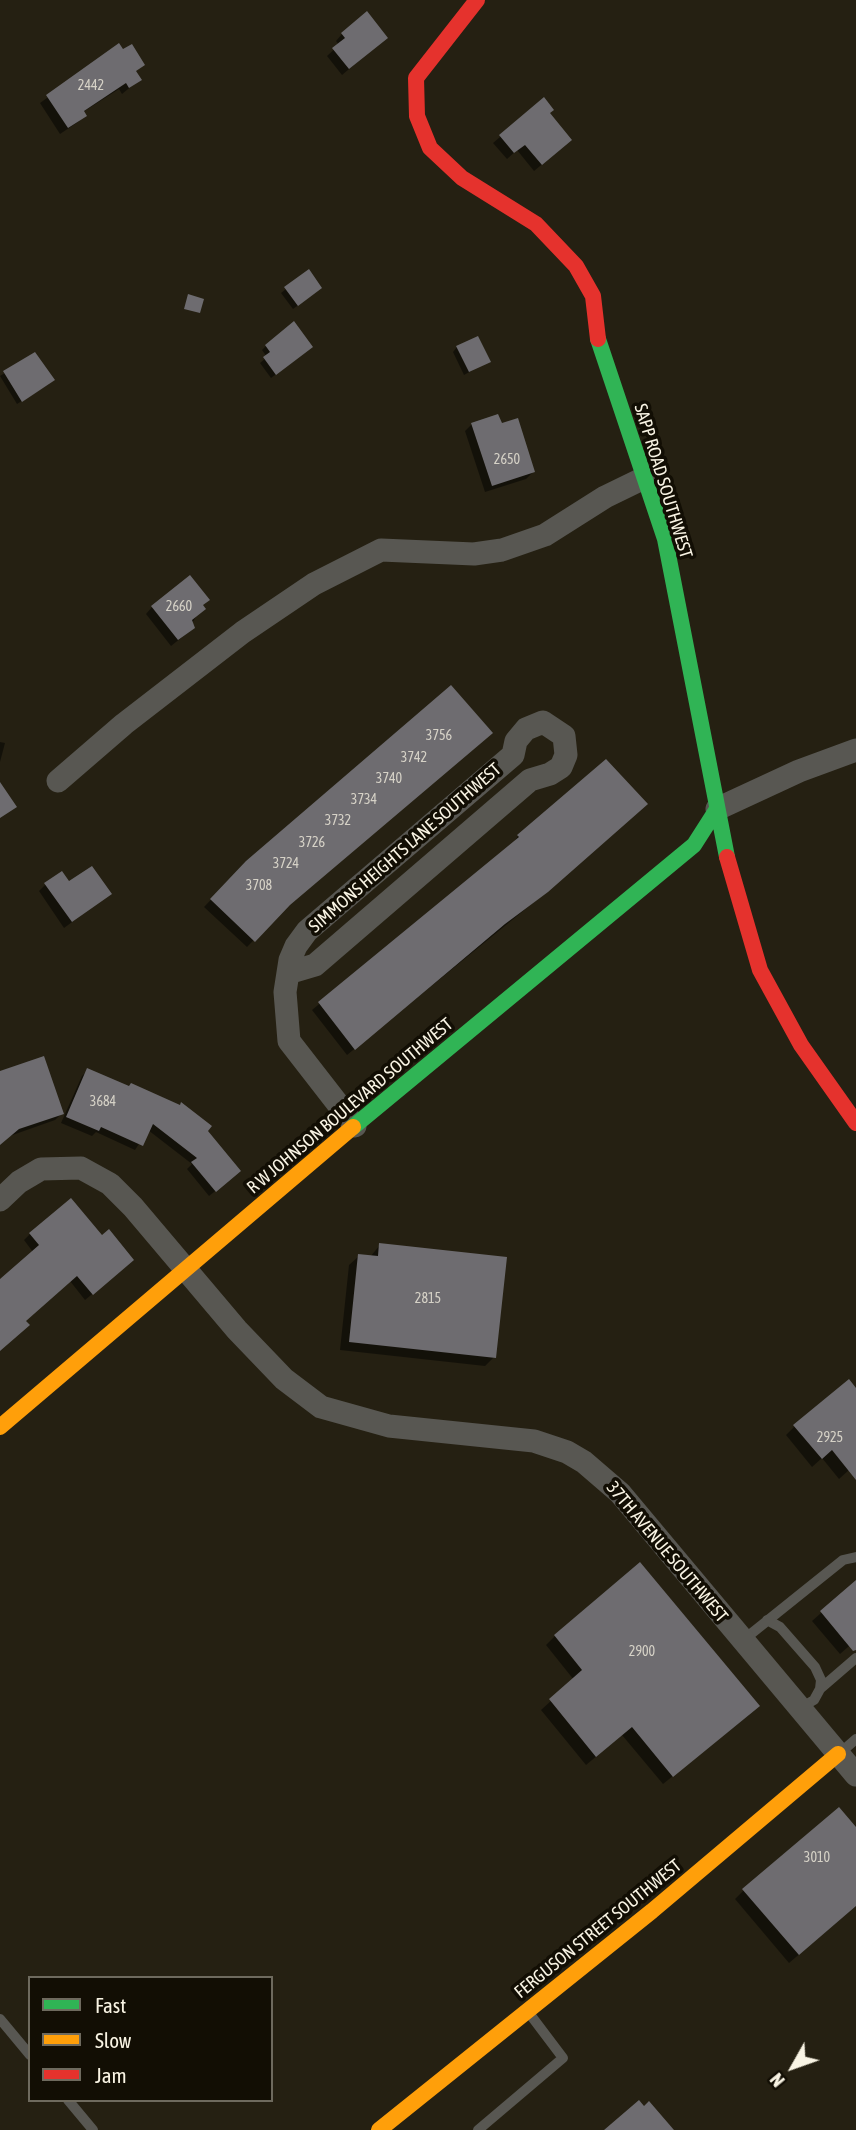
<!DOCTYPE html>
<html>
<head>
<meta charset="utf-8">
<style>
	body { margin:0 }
	#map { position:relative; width:856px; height:2130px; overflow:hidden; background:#252012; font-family:"Asap Condensed",sans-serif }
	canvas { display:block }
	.legend { position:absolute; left:28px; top:1976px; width:245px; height:126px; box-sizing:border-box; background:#120e04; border:2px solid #6e6a5e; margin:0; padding:9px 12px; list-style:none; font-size:21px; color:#f9f4e4 }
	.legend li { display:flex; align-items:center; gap:14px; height:35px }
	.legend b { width:35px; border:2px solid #6e6a5e }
	.north { position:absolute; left:758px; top:2032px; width:70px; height:70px; -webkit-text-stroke:5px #120e04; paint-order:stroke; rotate:230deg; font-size:19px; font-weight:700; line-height:28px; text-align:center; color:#f9f4e4 }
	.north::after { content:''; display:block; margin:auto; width:24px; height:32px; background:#f9f4e4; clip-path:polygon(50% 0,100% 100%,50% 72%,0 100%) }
</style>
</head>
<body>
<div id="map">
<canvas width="856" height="2130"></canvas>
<ul class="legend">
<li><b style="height:9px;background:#30b455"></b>Fast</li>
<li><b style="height:9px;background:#ff9f0a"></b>Slow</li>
<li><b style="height:9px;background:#e5322d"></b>Jam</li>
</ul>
<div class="north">N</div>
</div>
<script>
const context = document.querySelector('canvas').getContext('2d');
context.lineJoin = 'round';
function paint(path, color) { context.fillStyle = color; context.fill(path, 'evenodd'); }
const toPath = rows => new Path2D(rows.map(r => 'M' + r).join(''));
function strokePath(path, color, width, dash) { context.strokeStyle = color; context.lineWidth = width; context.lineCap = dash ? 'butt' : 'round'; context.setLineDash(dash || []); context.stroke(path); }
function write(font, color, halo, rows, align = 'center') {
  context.font = font + ' "Asap Condensed",sans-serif'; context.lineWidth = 7; context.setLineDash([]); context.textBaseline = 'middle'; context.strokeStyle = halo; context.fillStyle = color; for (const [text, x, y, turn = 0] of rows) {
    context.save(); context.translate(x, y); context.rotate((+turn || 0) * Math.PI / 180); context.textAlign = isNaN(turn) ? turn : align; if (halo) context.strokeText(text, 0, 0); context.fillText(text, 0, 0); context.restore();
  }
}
paint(toPath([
	[342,34,379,44,342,75,327,56,339,45,336,41],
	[119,46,143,64,134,72,139,80,122,94,119,89,83,112,85,116,78,122,60,134,40,103],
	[544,100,563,147,534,171,517,150,507,159,493,143],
	[308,271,316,292,293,309,281,293],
	[266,346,307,351,271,378,260,363,267,357,262,350],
	[457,347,489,361,464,375,453,352],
	[34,355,49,384,17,404,0,376],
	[472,424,533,472,526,479,485,492,465,431],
	[202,606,186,634,171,646,146,614,152,607],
	[0,742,5,743,0,762],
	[606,761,639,811,539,898,347,1055,312,1010,513,844,518,836],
	[247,862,283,910,247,947,204,907],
	[46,884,69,884,110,894,64,928,39,891],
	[88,1070,205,1131,233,1177,209,1196,187,1169,192,1164,148,1130,135,1150,96,1132,92,1136,61,1123,82,1076],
	[0,1073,62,1113,55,1120,7,1137,0,1144],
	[30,1234,125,1267,85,1300,70,1281,24,1321,0,1350,0,1281,33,1252,24,1240],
	[380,1245,494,1357,485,1366,340,1350,349,1265,359,1256,370,1257],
	[856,1391,856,1478,849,1470,839,1479,822,1458,812,1467,786,1435,795,1426],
	[856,1582,856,1640,840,1654,812,1621],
	[555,1636,749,1715,663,1784,622,1735,586,1765,541,1710,574,1680,546,1645],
	[856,1830,856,1906,789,1963,735,1899,744,1890]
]), '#0007');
paint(toPath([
	[367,11,388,38,349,69,332,48,345,38,341,33],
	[119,43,123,49,132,44,145,65,136,71,142,80,129,88,126,83,84,111,87,116,68,128,46,95],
	[544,97,554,110,550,113,572,140,542,165,525,145,514,153,499,135],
	[309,269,322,288,298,306,284,287],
	[188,294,204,299,200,313,184,309],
	[294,321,313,347,276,375,263,357,270,352,265,345],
	[478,336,491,362,469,372,456,346],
	[35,352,55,380,22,402,3,371],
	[498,414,502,423,518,418,535,472,492,486,471,423],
	[190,575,210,600,203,605,206,609,192,620,195,628,178,640,151,606],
	[451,685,493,733,290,905,255,942,210,899,246,861],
	[606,759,648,804,548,892,505,924,355,1050,318,1002,519,837,517,835],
	[0,782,17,807,0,818],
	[92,866,112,894,72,922,44,883,62,871,69,881],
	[44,1056,64,1114,19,1129,0,1145,0,1071],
	[87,1068,129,1086,131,1083,180,1105,181,1102,212,1126,208,1131,241,1171,216,1192,191,1162,197,1158,153,1124,143,1146,101,1127,99,1131,66,1117],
	[71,1198,102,1235,109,1229,134,1260,93,1295,77,1276,26,1321,30,1325,0,1351,0,1279,39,1245,29,1233],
	[379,1243,507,1257,496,1358,349,1342,358,1254,378,1256],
	[849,1379,856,1388,856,1480,832,1450,822,1459,793,1425],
	[640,1562,760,1706,673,1777,632,1727,596,1757,549,1699,582,1670,554,1635],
	[856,1580,856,1650,853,1651,820,1611],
	[839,1807,856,1827,856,1906,799,1955,742,1889],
	[639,2100,644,2106,649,2101,674,2130,604,2130]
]), '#6e6c70');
strokePath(toPath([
	[767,1620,780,1627,815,1667,821,1680,820,1689],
	[742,1641,843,1560,856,1557],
	[800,1708,814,1700,820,1689,856,1658],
	[840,1753,856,1739],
	[0,2019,30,2055],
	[68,2100,93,2130],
	[478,2130,563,2058,529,2013]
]), '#585752', 10);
strokePath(toPath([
	[58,781,124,724,243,632,314,584,381,550,474,554,502,550,545,535,605,497,644,478],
	[717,809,799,771,856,750],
	[288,973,315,965,530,780,550,774,561,767,566,755,564,736,543,722,526,729,516,741,513,755,307,931,296,946,290,960,285,992,289,1041,355,1126],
	[0,1200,19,1182,41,1169,81,1168,110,1184,133,1207,237,1330,284,1379,321,1407,389,1426,534,1441,567,1452,584,1462,620,1493,856,1775]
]), '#585752', 23);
strokePath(toPath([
	[598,339,665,539,727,857],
	[353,1127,694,845,717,809]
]), '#30b455', 16);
strokePath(toPath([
	[0,1427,353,1127],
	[379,2130,652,1911,838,1754]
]), '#ff9f0a', 16);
strokePath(toPath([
	[477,0,416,78,417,116,430,148,462,178,536,224,576,266,593,296,598,339],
	[727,857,760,970,801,1045,856,1123]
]), '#e5322d', 16);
write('14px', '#d6d2c7', null, [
	["2442",91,86],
	["2650",507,460],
	["2660",179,607],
	["3756",439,736],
	["3742",414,758],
	["3740",389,779],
	["3734",364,800],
	["3732",338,821],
	["3726",312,843],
	["3724",286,864],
	["3708",259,886],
	["3684",103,1102],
	["2815",428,1299],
	["2925",830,1438],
	["2900",642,1652],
	["3010",817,1858]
]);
write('18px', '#f9f4e4', '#120e04', [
	["SAPP ROAD SOUTHWEST",663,481,73],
	["SIMMONS HEIGHTS LANE SOUTHWEST",405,848,-41],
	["R W JOHNSON BOULEVARD SOUTHWEST",350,1106,-40],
	["37TH AVENUE SOUTHWEST",667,1552,50],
	["FERGUSON STREET SOUTHWEST",598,1929,-39]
]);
</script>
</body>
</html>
